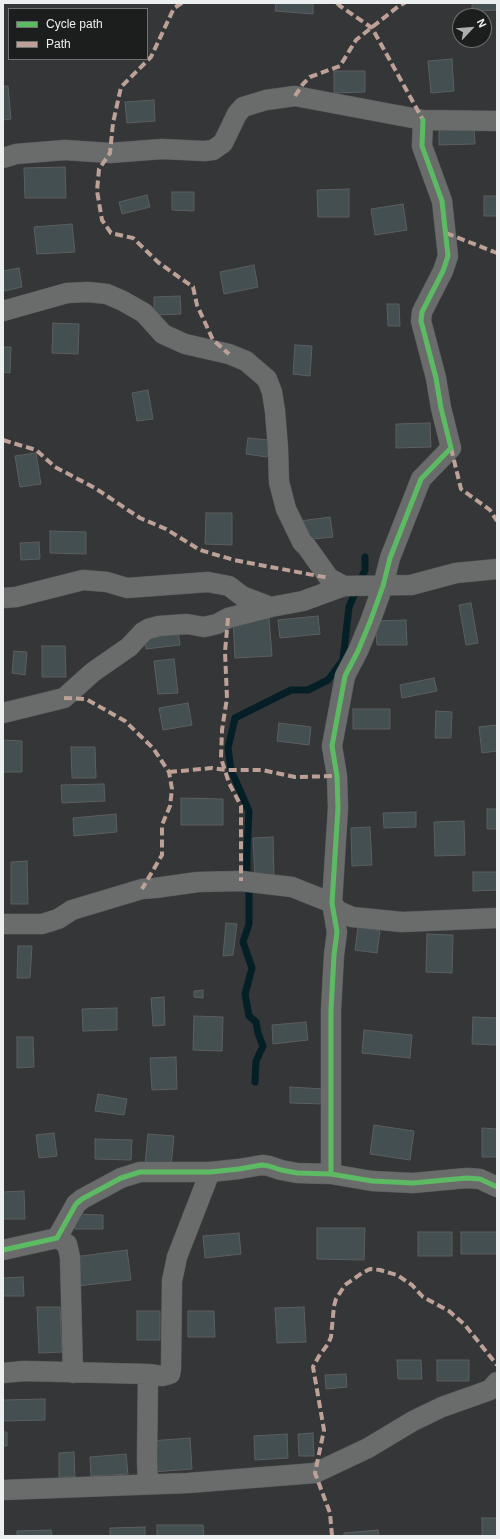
<!DOCTYPE html>
<html>
<head>
<meta charset="utf-8">
<style>
	body { margin:0 }
	#map { position:relative; width:500px; height:1539px; overflow:hidden; background:#343637; font-family:Arial,sans-serif }
	canvas { display:block }
	.frame { position:absolute; inset:0; border:4px solid #ecefef; pointer-events:none }
	.legend { position:absolute; left:8px; top:8px; width:140px; height:52px; box-sizing:border-box; background:#1c1e1e; border:1px solid #6f7272; margin:0; padding:5px 7px; list-style:none; font-size:12px; color:#ecefef }
	.legend li { display:flex; align-items:center; gap:8px; height:20px }
	.legend b { width:20px; border:1px solid #6f7272 }
	.north { position:absolute; left:452px; top:8px; width:40px; height:40px; box-sizing:border-box; background:#1c1e1e; border:1px solid #6f7272; border-radius:50%; rotate:64deg; font-size:11px; font-weight:700; line-height:16px; text-align:center; color:#ecefef }
	.north::after { content:''; display:block; margin:auto; width:14px; height:18px; background:#acaeaf; clip-path:polygon(50% 0,100% 100%,50% 72%,0 100%) }
</style>
</head>
<body>
<div id="map">
<canvas width="500" height="1539"></canvas>
<div class="frame"></div>
<ul class="legend">
<li><b style="height:5px;background:#5cba63"></b>Cycle path</li>
<li><b style="height:5px;background:#bda197"></b>Path</li>
</ul>
<div class="north">N</div>
</div>
<script>
const context = document.querySelector('canvas').getContext('2d');
context.lineJoin = 'round';
const toPath = rows => new Path2D(rows.map(r => 'M' + r).join(''));
function strokePath(path, color, width, dash) { context.strokeStyle = color; context.lineWidth = width; context.lineCap = dash ? 'butt' : 'round'; context.setLineDash(dash || []); context.stroke(path); }
function paint(path, color) { context.fillStyle = color; context.fill(path, 'evenodd'); }
strokePath(toPath([
	[255,1082,256,1061,263,1046,258,1033,256,1022,249,1016,245,994,252,968,243,942,249,924,249,883,247,879,247,851,249,811,231,770,228,748,235,718,291,690,308,690,328,680,343,660,349,607,365,570,365,557]
]), '#051f27', 7);
const building = toPath([
	[276,3,313,3,313,14,275,11,276,3],
	[472,3,497,3,497,10,472,11,472,3],
	[452,59,454,91,431,93,428,61,452,59],
	[334,71,365,71,365,92,334,93,334,71],
	[3,86,8,86,11,119,3,120,3,86],
	[154,100,155,121,127,123,125,102,154,100],
	[474,126,475,144,439,145,439,127,474,126],
	[65,167,66,198,25,198,24,168,65,167],
	[349,189,349,217,318,217,317,190,349,189],
	[172,192,194,192,194,211,172,210,172,192],
	[147,195,150,207,122,214,119,202,147,195],
	[484,196,497,196,497,216,484,216,484,196],
	[403,204,407,230,375,235,371,209,403,204],
	[72,224,75,252,37,254,34,227,72,224],
	[254,265,258,287,224,294,220,272,254,265],
	[19,268,22,287,4,291,3,271,19,268],
	[180,296,181,314,154,315,154,297,180,296],
	[387,304,399,304,400,326,388,326,387,304],
	[53,323,79,324,78,354,52,353,53,323],
	[295,345,312,346,310,376,293,374,295,345],
	[3,347,11,347,10,373,3,372,3,347],
	[148,390,153,419,137,421,132,393,148,390],
	[430,423,431,447,396,448,396,424,430,423],
	[248,438,269,440,267,457,246,454,248,438],
	[36,453,41,484,20,487,15,456,36,453],
	[206,513,232,513,232,545,205,544,206,513],
	[330,517,333,537,302,540,300,521,330,517],
	[50,531,86,532,86,554,50,553,50,531],
	[39,542,40,559,21,560,20,543,39,542],
	[471,603,478,643,466,645,459,605,471,603],
	[318,616,320,634,280,638,278,620,318,616],
	[269,618,272,656,235,658,233,620,269,618],
	[406,620,407,645,377,645,375,621,406,620],
	[178,630,180,645,146,649,145,633,178,630],
	[42,646,65,646,66,677,42,677,42,646],
	[14,651,27,652,25,675,12,673,14,651],
	[174,659,178,693,158,694,154,661,174,659],
	[434,678,437,691,402,698,400,685,434,678],
	[188,703,192,725,163,730,159,708,188,703],
	[353,709,390,709,390,729,353,729,353,709],
	[436,711,452,712,451,738,435,738,436,711],
	[279,723,311,727,309,745,277,741,279,723],
	[497,725,497,751,482,753,479,727,497,725],
	[3,740,22,741,22,772,3,772,3,740],
	[71,747,95,747,96,778,72,778,71,747],
	[104,784,105,801,62,803,61,785,104,784],
	[181,798,223,799,223,825,181,825,181,798],
	[487,809,497,809,497,829,487,829,487,809],
	[416,812,416,827,384,828,383,813,416,812],
	[116,814,117,832,74,836,73,818,116,814],
	[464,821,465,855,435,856,434,822,464,821],
	[370,827,372,865,352,866,351,828,370,827],
	[273,837,274,877,255,877,253,838,273,837],
	[27,861,28,904,11,904,11,862,27,861],
	[473,872,497,872,497,890,473,891,473,872],
	[226,923,237,924,233,955,223,956,226,923],
	[358,927,380,931,377,953,355,950,358,927],
	[427,934,453,935,452,973,426,972,427,934],
	[18,946,32,946,30,978,17,978,18,946],
	[203,990,203,998,194,997,194,991,203,990],
	[164,997,165,1025,153,1026,151,998,164,997],
	[117,1008,117,1030,83,1031,82,1009,117,1008],
	[194,1016,223,1017,222,1051,193,1050,194,1016],
	[473,1017,497,1018,497,1045,472,1044,473,1017],
	[306,1022,308,1040,273,1044,272,1025,306,1022],
	[364,1030,412,1035,410,1058,362,1053,364,1030],
	[17,1037,33,1037,34,1067,17,1068,17,1037],
	[176,1057,177,1089,152,1090,150,1058,176,1057],
	[290,1087,323,1089,323,1104,290,1103,290,1087],
	[98,1094,127,1099,124,1115,95,1111,98,1094],
	[374,1125,414,1131,410,1160,370,1154,374,1125],
	[482,1128,497,1129,497,1157,482,1157,482,1128],
	[54,1133,57,1156,39,1158,36,1135,54,1133],
	[148,1134,174,1136,171,1166,145,1164,148,1134],
	[95,1139,132,1140,131,1160,95,1159,95,1139],
	[24,1191,25,1219,3,1219,3,1192,24,1191],
	[75,1214,103,1215,103,1229,75,1229,75,1214],
	[317,1228,365,1228,364,1260,317,1259,317,1228],
	[418,1232,452,1232,452,1256,418,1256,418,1232],
	[461,1232,497,1232,497,1254,461,1254,461,1232],
	[239,1233,241,1254,205,1258,203,1236,239,1233],
	[127,1250,131,1280,77,1286,74,1257,127,1250],
	[23,1277,24,1296,3,1296,3,1278,23,1277],
	[37,1307,60,1307,62,1352,39,1353,37,1307],
	[304,1307,306,1342,277,1343,275,1308,304,1307],
	[137,1311,160,1311,160,1340,137,1340,137,1311],
	[188,1311,214,1311,215,1337,188,1337,188,1311],
	[397,1360,421,1360,422,1379,398,1379,397,1360],
	[437,1360,469,1360,469,1381,437,1381,437,1360],
	[346,1374,347,1387,326,1389,325,1375,346,1374],
	[45,1399,45,1420,3,1421,3,1400,45,1399],
	[3,1432,7,1432,7,1446,3,1446,3,1432],
	[313,1433,314,1456,299,1456,298,1434,313,1433],
	[287,1434,288,1458,255,1460,254,1436,287,1434],
	[190,1438,192,1469,153,1472,150,1441,190,1438],
	[74,1452,75,1477,59,1477,59,1453,74,1452],
	[126,1454,128,1474,91,1476,90,1457,126,1454],
	[482,1518,497,1518,497,1536,482,1536,482,1518],
	[157,1525,203,1525,204,1536,157,1536,157,1525],
	[145,1527,145,1536,110,1536,110,1528,145,1527],
	[51,1530,52,1536,17,1536,17,1531,51,1530],
	[378,1530,379,1536,344,1536,344,1533,378,1530]
]);
paint(building, '#444f52');
strokePath(building, '#5c5e5f', 1);
const minor = toPath([
	[3,158,16,154,65,150,110,153,162,149,204,151,213,150,223,143,237,114,243,107,266,100,295,96,423,120,497,121],
	[3,311,67,293,88,292,107,294,123,301,144,313,163,334,185,344,229,354,246,361,267,379,272,392,275,411,278,448,279,482,286,509,302,542,307,547,329,578,344,586],
	[3,598,16,597,83,580,107,582,127,588,208,582,229,586,242,596,271,607,303,601,344,586,411,585,456,573,497,569],
	[3,713,64,698,93,672,129,647,143,632,148,629,159,626,187,624,204,627,217,624,228,618,271,607],
	[3,924,42,924,58,919,72,910,142,889,155,888,198,882,241,881,292,887,332,903,338,911,352,917,402,922,497,918],
	[331,1174,331,1010,334,955,337,932,332,903,338,808,337,776,332,746,345,676,358,651,370,622,383,586,390,558,421,479,451,448,441,408,436,378,421,321,422,312,443,271,448,256,442,201,422,146,423,120],
	[57,1238,67,1244,70,1257,73,1373],
	[3,1250,57,1238,76,1204,82,1199,121,1178,140,1172,210,1172,239,1169,262,1165,269,1166,281,1170,297,1173,331,1174,372,1181,413,1183,467,1178,480,1179,497,1187],
	[3,1373,24,1371,148,1374,163,1376,170,1374,171,1369,172,1281,177,1257,210,1172],
	[148,1374,147,1461,148,1484],
	[3,1490,188,1483,315,1473,368,1448,413,1421,442,1407,490,1390,497,1382]
]);
strokePath(minor, '#525455', 21);
strokePath(minor, '#6a6c6c', 20);
strokePath(toPath([
	[182,3,174,8,151,57,121,87,113,123,110,153,99,169,97,191,102,220,111,233,133,238,159,263,193,287,197,305,213,340,229,354],
	[337,3,340,6,372,28,423,120],
	[295,96,303,84,310,77,340,66,356,40,400,5,405,3],
	[446,233,497,253],
	[3,440,36,450,55,467,95,488,140,518,166,529,200,550,234,560,329,578],
	[451,448,461,489,490,510,497,521],
	[228,618,225,652,227,698,222,730,221,758,229,783,241,806,241,881],
	[64,698,86,699,125,721,153,748,169,772,172,789,170,806,162,825,162,855,142,889],
	[169,772,212,768,226,770,262,770,295,777,337,776],
	[332,1536,330,1513,315,1473,324,1430,313,1367,319,1356,328,1344,331,1337,334,1306,336,1299,345,1285,362,1273,370,1269,380,1270,397,1275,412,1285,423,1297,449,1311,465,1325,497,1365]
]), '#bda197', 4, [8, 4]);
strokePath(toPath([
	[331,1174,331,1010,334,955,337,932,332,903,338,808,337,776,332,746,345,676,358,651,370,622,383,586,390,558,421,479,451,448,441,408,436,378,421,321,422,312,443,271,448,256,442,201,422,146,423,120],
	[3,1250,57,1238,76,1204,82,1199,121,1178,140,1172,210,1172,239,1169,262,1165,269,1166,281,1170,297,1173,331,1174,372,1181,413,1183,467,1178,480,1179,497,1187]
]), '#5cba63', 5);
</script>
</body>
</html>
